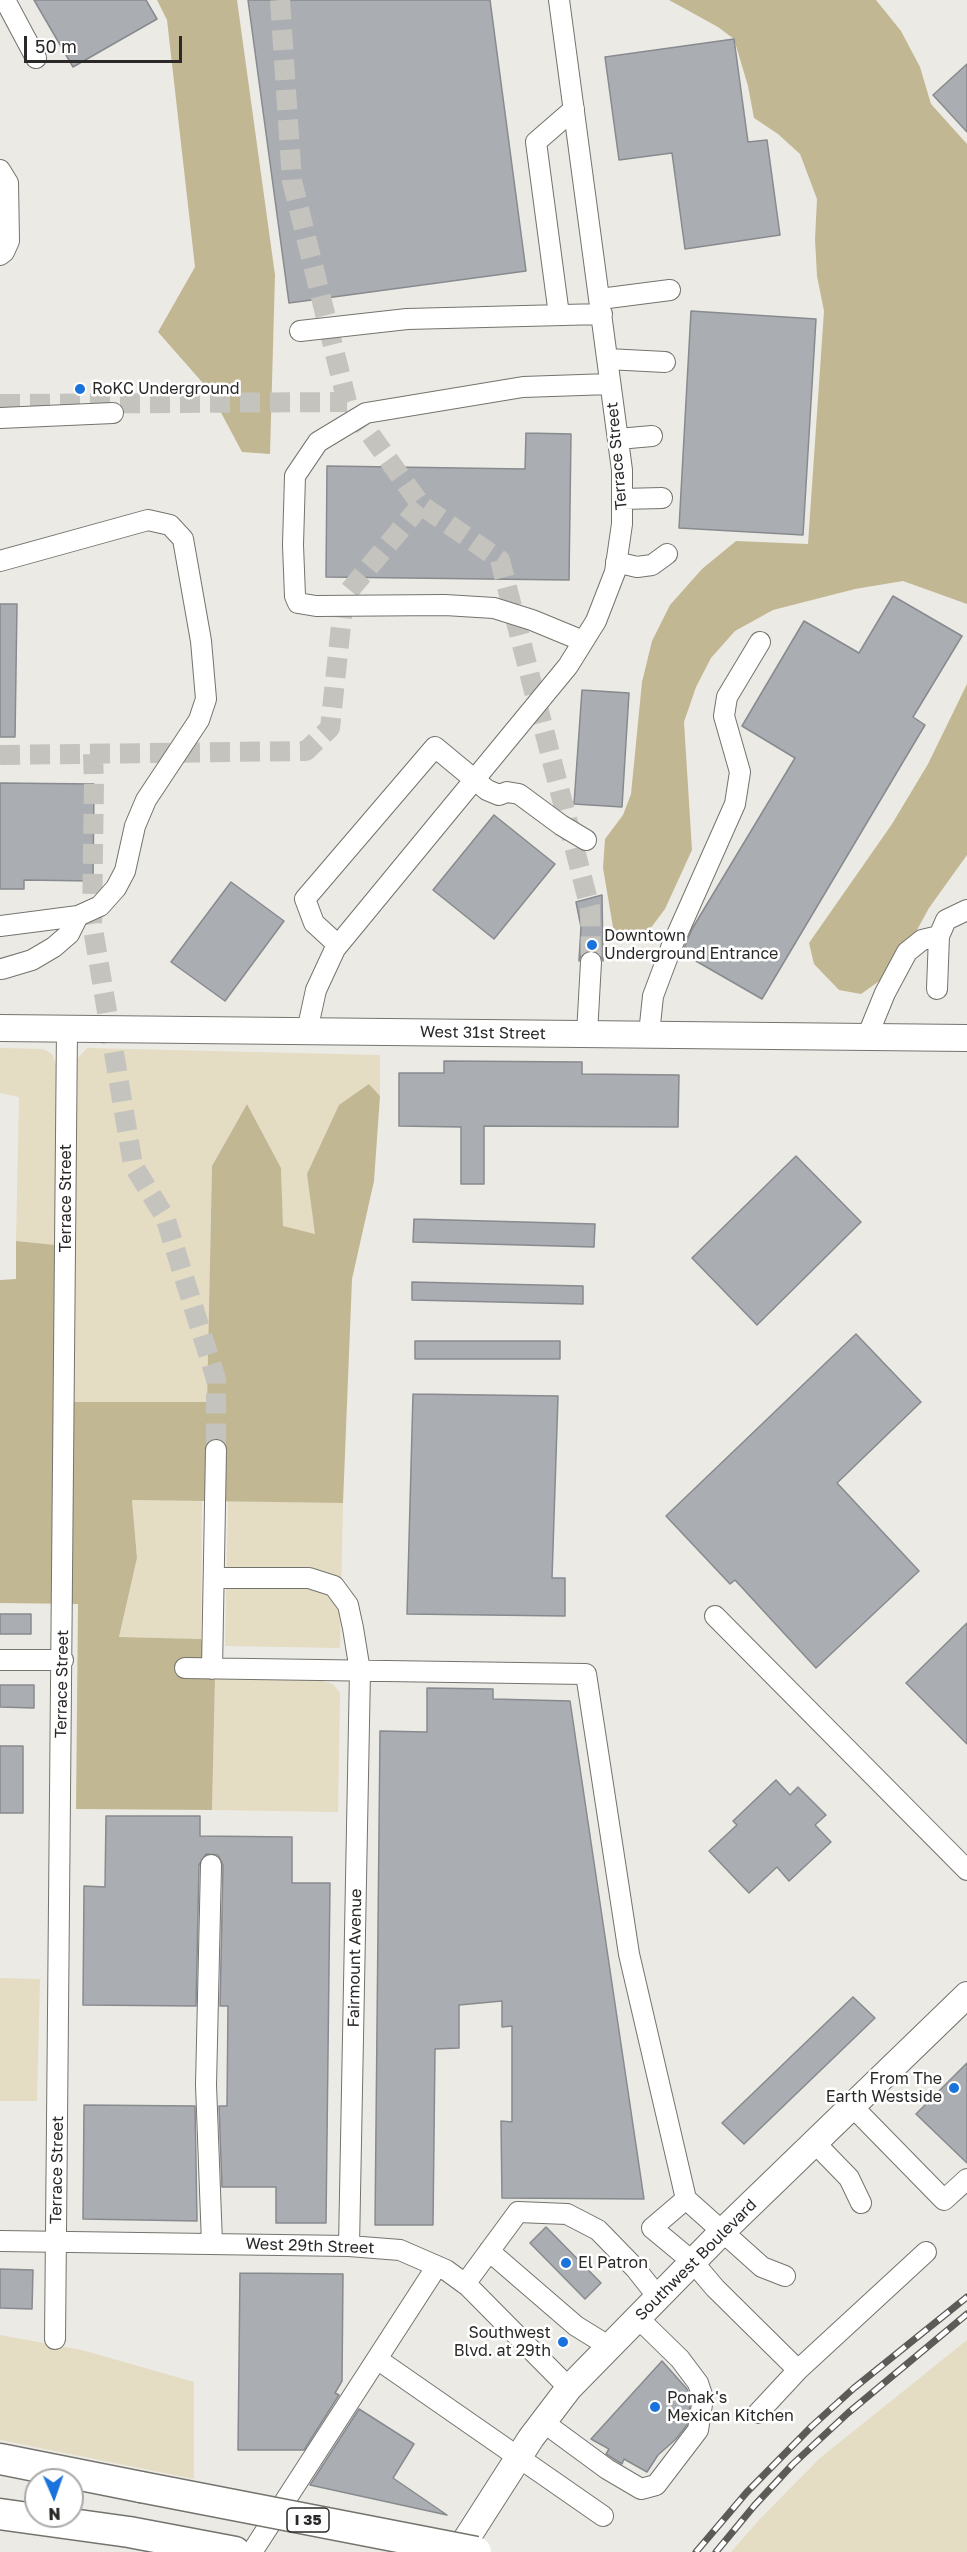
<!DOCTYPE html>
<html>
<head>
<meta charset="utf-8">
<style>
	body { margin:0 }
	#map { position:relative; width:967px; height:2552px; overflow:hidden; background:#eceae4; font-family:"Golos Text",sans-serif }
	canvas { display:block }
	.north { position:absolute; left:24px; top:2468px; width:60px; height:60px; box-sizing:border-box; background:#fff; border:2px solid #aaa9a9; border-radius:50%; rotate:178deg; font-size:16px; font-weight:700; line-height:24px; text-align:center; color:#2a2927 }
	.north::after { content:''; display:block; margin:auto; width:21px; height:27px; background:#1a72dc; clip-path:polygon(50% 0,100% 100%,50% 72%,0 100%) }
	.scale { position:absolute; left:24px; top:36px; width:158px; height:27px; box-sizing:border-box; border:3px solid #2a2927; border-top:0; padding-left:8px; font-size:18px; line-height:21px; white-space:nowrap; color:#2a2927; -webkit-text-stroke:4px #fff; paint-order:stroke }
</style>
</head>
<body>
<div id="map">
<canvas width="967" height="2552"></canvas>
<div class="north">N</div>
<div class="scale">50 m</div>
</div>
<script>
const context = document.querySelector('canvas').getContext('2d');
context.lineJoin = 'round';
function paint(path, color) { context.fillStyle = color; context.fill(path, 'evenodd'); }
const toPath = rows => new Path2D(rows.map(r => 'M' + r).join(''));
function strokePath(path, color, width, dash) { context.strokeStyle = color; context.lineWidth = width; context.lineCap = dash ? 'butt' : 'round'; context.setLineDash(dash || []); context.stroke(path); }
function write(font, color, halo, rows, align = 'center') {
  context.font = font + ' "Golos Text",sans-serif'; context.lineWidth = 5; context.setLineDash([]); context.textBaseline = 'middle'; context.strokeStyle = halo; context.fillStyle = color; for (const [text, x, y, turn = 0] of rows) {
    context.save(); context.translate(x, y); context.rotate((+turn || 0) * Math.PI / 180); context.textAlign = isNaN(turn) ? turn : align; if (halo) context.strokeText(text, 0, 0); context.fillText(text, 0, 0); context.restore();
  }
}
paint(toPath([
	[0,1048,43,1049,52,1054,57,1067,56,1245,16,1241,19,1097,0,1093],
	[87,1048,380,1055,380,1096,369,1084,315,1234,283,1227,281,1168,247,1104,212,1166,207,1402,72,1402,77,1059],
	[132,1500,202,1501,201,1639,119,1637,137,1558],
	[228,1501,343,1503,340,1648,225,1646],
	[215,1678,315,1679,333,1684,340,1693,338,1812,212,1810],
	[0,1978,40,1979,37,2101,0,2101],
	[0,2335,82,2350,194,2382,194,2479,0,2440],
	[967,2340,967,2552,731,2552,759,2520,820,2458]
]), '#e4dcc3');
paint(toPath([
	[157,0,237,0,275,275,270,454,242,452,209,390,158,332,195,267,167,20],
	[669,0,876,0,901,31,920,67,931,104,967,144,967,604,903,581,855,589,773,610,735,631,711,658,696,687,684,722,692,850,665,909,647,933,626,940,614,933,603,868,605,839,623,815,631,794,642,682,652,641,670,605,702,569,736,541,808,544,824,311,817,276,815,239,817,199,800,154,778,134,754,118,748,86,734,39,718,27],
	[967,684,967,855,929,908,906,950,882,979,861,994,839,990,814,964,809,943,892,824,928,764],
	[369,1084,380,1096,374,1181,352,1279,343,1503,132,1500,137,1558,119,1637,201,1639,215,1678,212,1810,76,1809,78,1604,0,1603,0,1280,16,1279,16,1241,56,1245,72,1402,207,1402,212,1166,247,1104,281,1168,283,1226,315,1234,307,1174,339,1105]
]), '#c2b793');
const building = toPath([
	[34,0,146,0,157,19,73,67,34,0],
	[248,0,490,0,526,271,289,303,248,0],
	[734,39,748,142,767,140,780,235,685,249,672,153,619,160,605,57,734,39],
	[967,64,967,132,933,95,967,64],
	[691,311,816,319,803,535,679,528,691,311],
	[526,433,571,434,569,580,326,577,327,466,525,469,526,433],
	[893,596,962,636,913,717,925,725,762,999,682,953,692,929,795,758,742,726,804,621,859,653,893,596],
	[0,604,17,604,15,737,0,737,0,604],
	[582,690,629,693,622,807,574,804,582,690],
	[0,783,94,784,93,881,24,880,24,889,0,889,0,783],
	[494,815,555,864,494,939,433,890,494,815],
	[231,882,284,921,225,1001,171,962,231,882],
	[602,895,603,961,598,952,591,950,581,955,579,961,581,927,576,902,602,895],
	[444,1061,582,1062,582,1074,679,1075,678,1127,484,1126,484,1184,461,1184,461,1127,399,1126,399,1073,444,1073,444,1061],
	[796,1156,861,1222,757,1325,692,1258,796,1156],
	[414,1219,595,1224,594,1247,413,1242,414,1219],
	[412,1282,583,1286,583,1304,412,1300,412,1282],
	[856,1334,921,1402,837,1483,919,1571,816,1668,735,1580,730,1584,666,1516,856,1334],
	[415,1341,560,1341,560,1359,415,1359,415,1341],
	[413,1394,558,1396,552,1578,565,1578,565,1616,407,1614,413,1394],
	[0,1614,31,1614,31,1634,0,1634,0,1614],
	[967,1623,967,1744,906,1683,967,1623],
	[0,1685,34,1685,34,1708,0,1707,0,1685],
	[427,1688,493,1689,493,1699,570,1701,644,2199,502,2198,501,2121,512,2122,512,2026,502,2027,502,2001,459,2005,459,2048,435,2049,433,2225,375,2225,380,1731,427,1732,427,1688],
	[0,1746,23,1746,23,1813,0,1813,0,1746],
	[776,1780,790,1795,798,1787,826,1815,815,1825,831,1842,789,1881,777,1867,749,1893,709,1851,737,1825,733,1821,776,1780],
	[106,1816,200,1816,200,1836,292,1837,292,1883,330,1883,326,2223,276,2223,276,2187,222,2187,219,2106,227,2106,228,2006,220,2006,223,1865,218,1855,206,1854,199,1865,196,2006,83,2005,84,1886,105,1887,106,1816],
	[853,1997,875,2018,744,2144,722,2123,853,1997],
	[967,2063,967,2163,916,2114,967,2063],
	[84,2105,195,2106,197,2221,83,2219,84,2105],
	[546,2227,601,2283,585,2299,530,2243,546,2227],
	[0,2269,33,2270,32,2309,0,2308,0,2269],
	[240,2273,343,2274,342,2381,335,2393,339,2395,304,2450,238,2450,240,2273],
	[662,2361,687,2389,691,2399,687,2425,676,2439,658,2455,647,2472,624,2459,622,2464,606,2454,609,2449,591,2439,662,2361],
	[359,2409,414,2444,393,2478,447,2515,310,2485,359,2409]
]);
paint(building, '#aaaeb2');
strokePath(building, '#878a8e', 1.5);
strokePath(toPath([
	[280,0,292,181,347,402,421,505,500,560,590,908,591,962],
	[0,404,347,402],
	[93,754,94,784,92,923,133,1165,165,1217,216,1379,216,1450],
	[0,755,306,751,330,728,344,597,421,505]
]), '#c5c3be', 20, [20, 10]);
const minor = toPath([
	[5,0,36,58],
	[0,170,8,183,9,241,4,252,0,255],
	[600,299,670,290],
	[559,315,536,142,574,109],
	[300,331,407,319,602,314],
	[607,359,665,362],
	[0,418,113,413],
	[618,439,652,436],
	[622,499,662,498],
	[0,561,148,520,170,525,183,539,201,641,206,699,199,720,146,800,135,826,125,871,116,888,100,906,78,916,0,926],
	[616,562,637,567,652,565,667,554],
	[583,641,532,620,494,608,445,605,316,606,298,603,295,596,293,545,295,476,318,442,366,413,523,387,610,384],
	[338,945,314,923,305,899,435,747,487,790,499,795,507,792,519,794,561,825,586,840],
	[2,969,32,960,54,947,69,934,78,916],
	[937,989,939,936,946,920,967,910],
	[307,1031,316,990,335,949,568,666,596,621,615,572,622,524,622,470,559,0],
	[587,1034,591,962],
	[649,1034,653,996,671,948,735,804,740,772,724,716,727,697,760,642],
	[867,1037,885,993,907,952,922,940,939,936],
	[214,1578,309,1578,334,1586,348,1605,353,1628,360,1671,349,2246],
	[715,1616,967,1870],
	[0,1660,63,1660],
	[185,1668,586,1674,629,1954,686,2199],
	[212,1669,216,1450],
	[211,1865,206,2085,212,2243],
	[852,2106,944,2200,967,2179],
	[814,2142,849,2178,861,2203],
	[0,2241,349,2246,400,2250,446,2270,468,2286,569,2388],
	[489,2251,576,2326,610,2347],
	[785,2276,762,2267,686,2199,652,2228,693,2262,715,2288,798,2370],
	[465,2284,518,2212,567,2214,598,2230,635,2268,658,2297],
	[55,2339,67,1028],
	[377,2359,603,2516],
	[758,2413,798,2370,926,2252],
	[543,2422,607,2469,641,2489,656,2485,698,2430,703,2398,698,2383,680,2359,638,2318],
	[252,2552,437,2266]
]);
const major = toPath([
	[0,1028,967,1038],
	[458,2552,531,2438,569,2388,722,2232,967,1995]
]);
const highway = toPath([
	[0,2459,141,2487],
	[0,2514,129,2532,235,2552]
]);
strokePath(minor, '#74736d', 22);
strokePath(major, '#74736d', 28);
strokePath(highway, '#74736d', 33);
strokePath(minor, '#fff', 20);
strokePath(major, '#fff', 26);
strokePath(highway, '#fff', 30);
const rail = toPath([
	[696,2552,747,2492,812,2426,854,2388,967,2297],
	[716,2552,754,2506,793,2464,848,2413,967,2314]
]);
strokePath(rail, '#5d5b58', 7);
strokePath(rail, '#fff', 4.5, [14]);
const highwayBridge = toPath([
	[141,2487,476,2552]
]);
strokePath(highwayBridge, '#74736d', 33, []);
strokePath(highwayBridge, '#fff', 30);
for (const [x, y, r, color] of [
	[80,389,6,"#1a72dc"],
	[592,945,6,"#1a72dc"],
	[954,2088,6,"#1a72dc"],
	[566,2263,6,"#1a72dc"],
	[563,2342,6,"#1a72dc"],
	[655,2407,6,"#1a72dc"]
]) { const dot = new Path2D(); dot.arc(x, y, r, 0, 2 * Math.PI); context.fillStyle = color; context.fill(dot); strokePath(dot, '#fff', 2); }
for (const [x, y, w] of [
	[308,2520,42]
]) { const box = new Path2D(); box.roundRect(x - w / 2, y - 12, w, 24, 4.5); context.fillStyle = '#fff'; context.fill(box); strokePath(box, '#2a2927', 1.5); }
write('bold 15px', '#2a2927', null, [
	["I 35",308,2520]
]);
write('16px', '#2a2927', '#fff', [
	["RoKC Underground",92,389],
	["Downtown",604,936],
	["Underground Entrance",604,954],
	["From The",942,2079,"right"],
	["Earth Westside",942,2097,"right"],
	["El Patron",578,2263],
	["Southwest",551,2333,"right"],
	["Blvd. at 29th",551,2351,"right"],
	["Ponak's",667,2398],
	["Mexican Kitchen",667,2416]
], 'left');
write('16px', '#2a2927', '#fff', [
	["Terrace Street",617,456,-95],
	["West 31st Street",483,1033,1],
	["Terrace Street",66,1198,-90],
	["Terrace Street",62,1684,-89],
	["Fairmount Avenue",355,1958,-89],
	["Terrace Street",57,2170,-89],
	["West 29th Street",310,2246,2],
	["Southwest Boulevard",696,2260,-45]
]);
</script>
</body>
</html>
